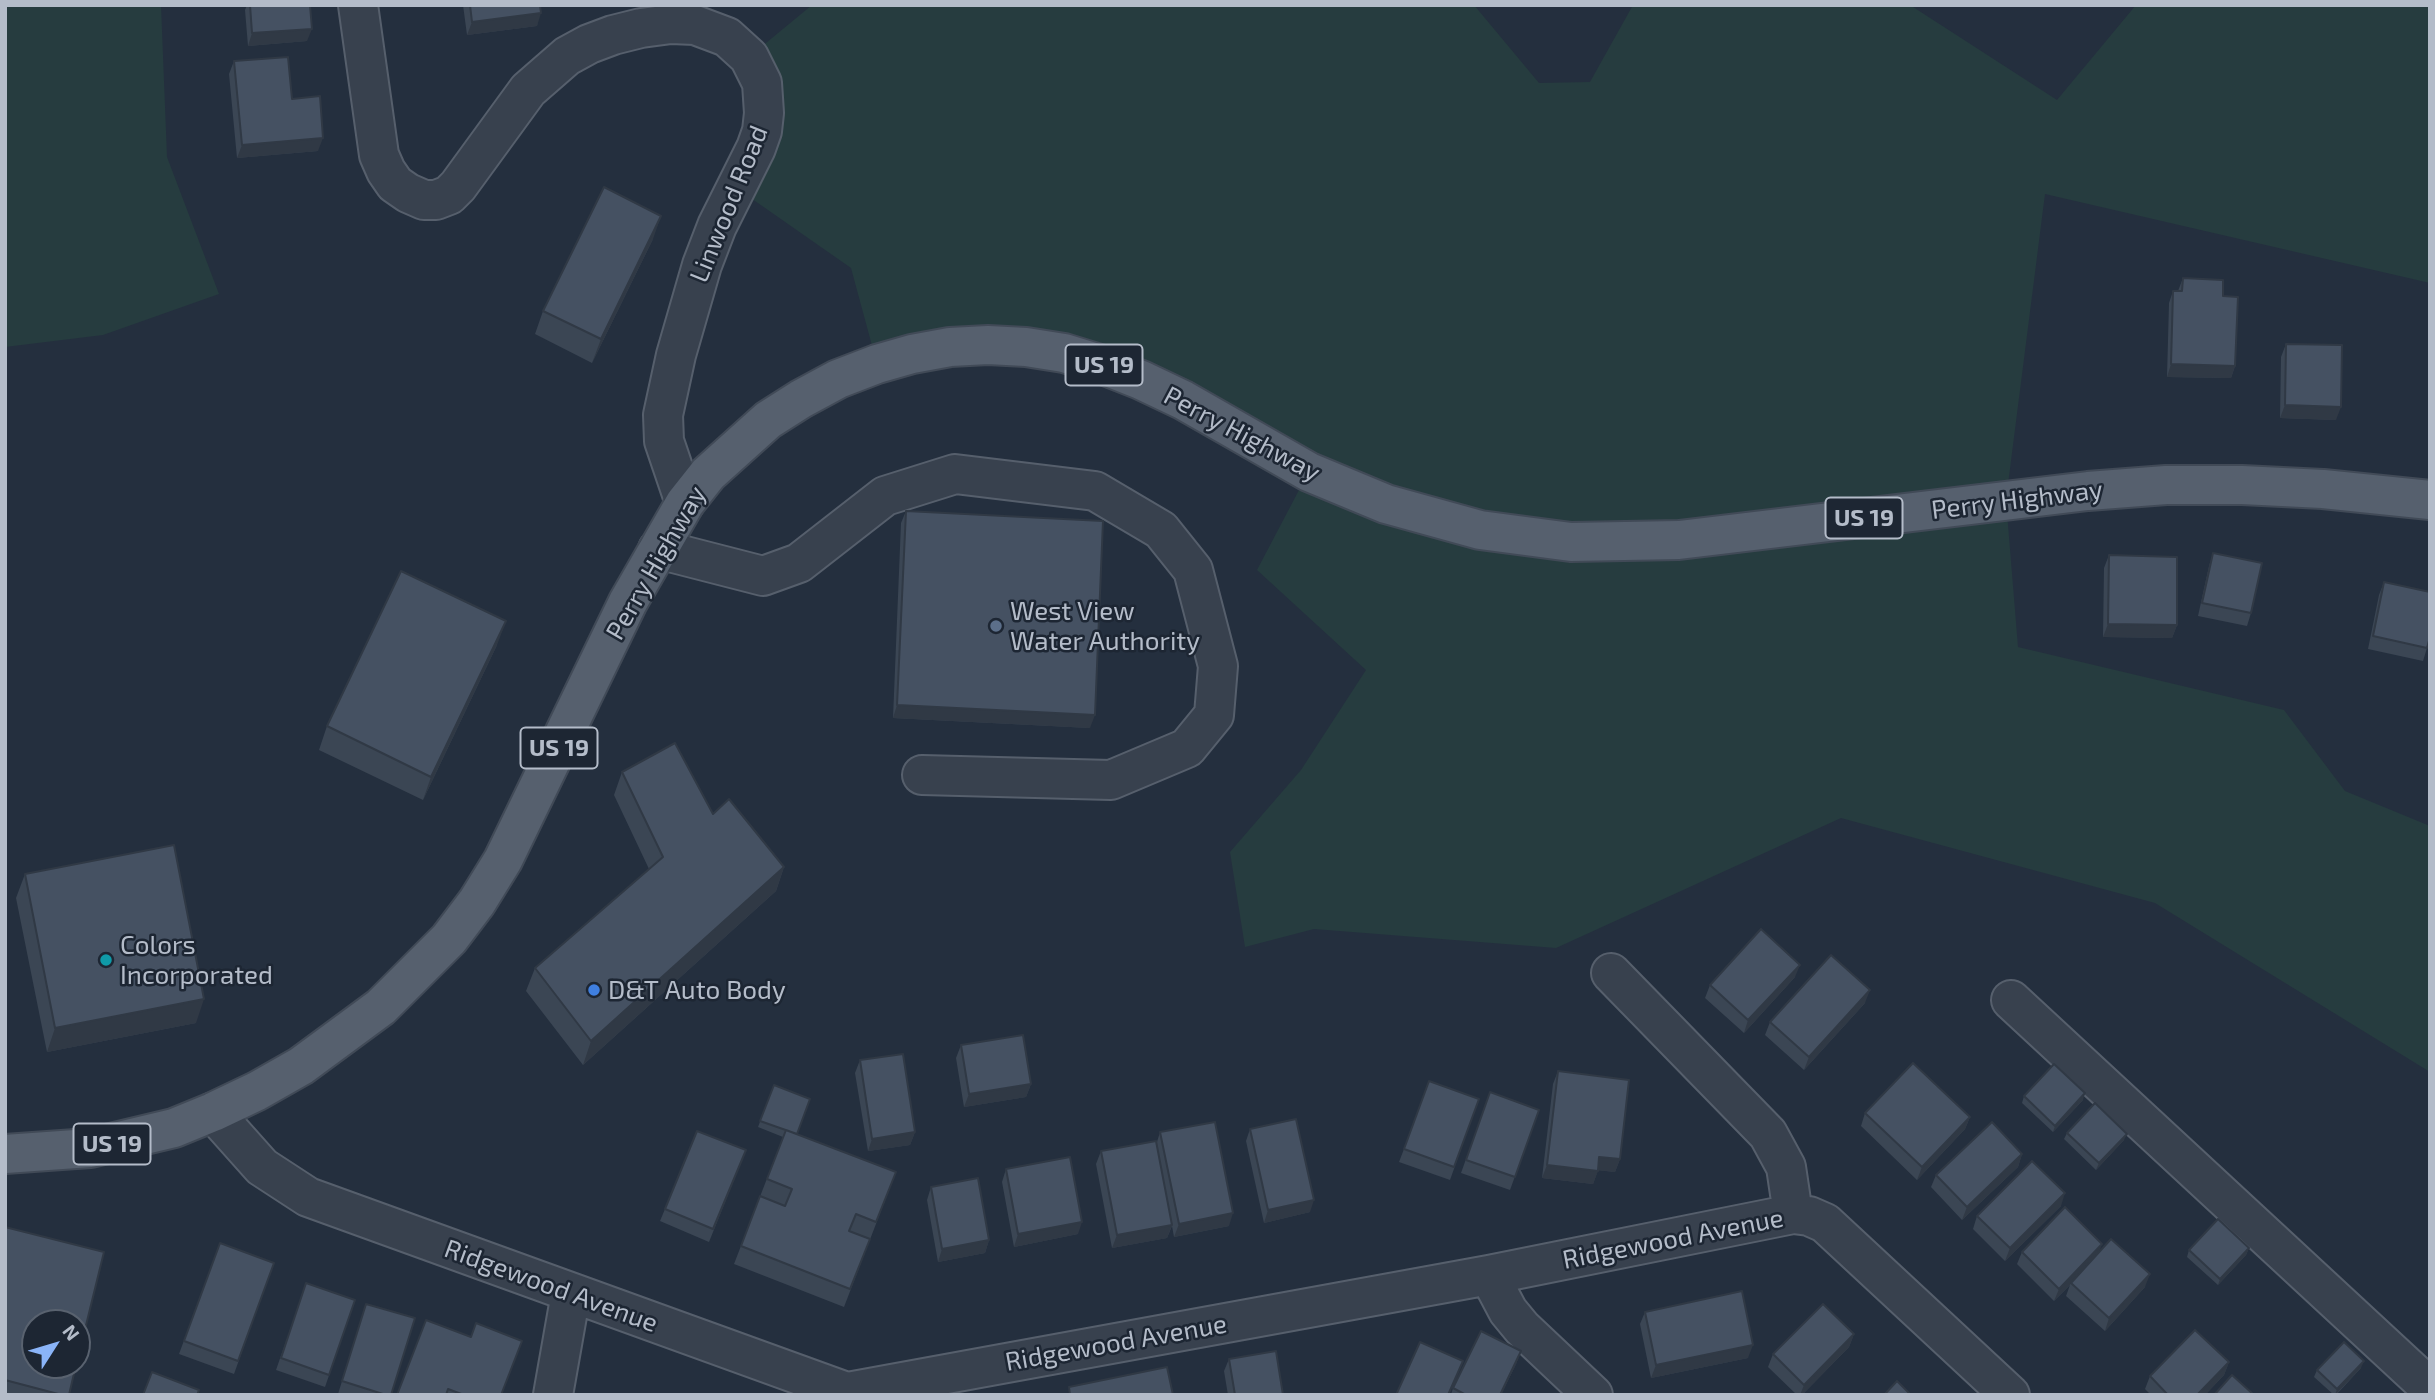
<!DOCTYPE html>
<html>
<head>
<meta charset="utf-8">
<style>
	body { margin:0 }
	#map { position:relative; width:2435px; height:1400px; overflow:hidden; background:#242f3e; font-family:"Exo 2",sans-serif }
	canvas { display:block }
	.frame { position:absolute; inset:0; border:7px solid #b4bcc9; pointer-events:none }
	.north { position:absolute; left:21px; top:1309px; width:70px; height:70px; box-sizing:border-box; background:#1d2633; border:2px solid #59626f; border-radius:50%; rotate:53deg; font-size:19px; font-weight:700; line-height:28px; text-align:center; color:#b4bcc9 }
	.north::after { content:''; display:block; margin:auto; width:24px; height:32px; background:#8ab4f8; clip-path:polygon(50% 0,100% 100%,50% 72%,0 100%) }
</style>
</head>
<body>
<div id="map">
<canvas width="2435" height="1400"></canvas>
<div class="frame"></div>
<div class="north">N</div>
</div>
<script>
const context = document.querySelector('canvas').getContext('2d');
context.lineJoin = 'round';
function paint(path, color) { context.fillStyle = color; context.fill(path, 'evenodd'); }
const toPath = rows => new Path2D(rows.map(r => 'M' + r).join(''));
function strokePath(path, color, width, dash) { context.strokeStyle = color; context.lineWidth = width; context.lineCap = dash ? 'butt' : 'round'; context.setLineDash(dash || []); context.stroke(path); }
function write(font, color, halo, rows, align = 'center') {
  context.font = font + ' "Exo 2",sans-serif'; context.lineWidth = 5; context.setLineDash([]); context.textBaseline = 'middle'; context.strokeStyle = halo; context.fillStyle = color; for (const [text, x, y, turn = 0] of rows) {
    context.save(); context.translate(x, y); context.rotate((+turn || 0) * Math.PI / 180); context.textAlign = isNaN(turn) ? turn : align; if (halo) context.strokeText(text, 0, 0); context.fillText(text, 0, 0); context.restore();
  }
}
paint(toPath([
	[5,5,161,5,167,157,219,294,103,335,5,347],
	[812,5,1474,5,1539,83,1590,82,1633,5,1910,5,2057,100,2136,5,2430,5,2430,283,2045,194,2006,500,2018,647,2284,710,2345,791,2430,826,2430,1072,2155,903,1841,818,1556,948,1314,929,1245,947,1230,852,1301,770,1366,670,1257,570,1309,471,1103,365,877,364,851,268,735,187,756,148,749,57]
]), '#263c3f');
const minor = toPath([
	[358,5,379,155,386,171,395,184,408,193,424,200,436,200,449,195,458,186,528,90,567,56,589,44,613,35,641,28,671,24,695,25,727,37,749,57,762,83,764,113,762,131,756,148,717,226,702,265,676,355,663,415,664,441,685,503],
	[658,549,763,576,799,563,885,496,955,474,1095,491,1161,530,1193,570,1218,666,1214,715,1187,748,1111,780,922,775],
	[1611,973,1768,1134,1786,1167,1793,1214],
	[2011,1000,2430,1388],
	[213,1112,262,1167,308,1197,855,1395],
	[1489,1275,1508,1311,1522,1328,1593,1395],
	[848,1392,1489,1275,1793,1214,1809,1216,1825,1223,2010,1395],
	[553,1395,571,1293]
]);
const major = toPath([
	[5,1154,90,1148,174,1128,213,1112,257,1091,301,1066,381,1007,449,939,477,902,503,860,628,602,685,503,708,474,768,420,801,399,838,379,877,364,912,354,950,347,988,345,1026,347,1064,353,1103,365,1141,380,1183,400,1309,472,1386,504,1480,530,1571,542,1679,540,2088,491,2166,485,2242,485,2323,489,2430,500]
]);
strokePath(minor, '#565f6c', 42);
strokePath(major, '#414a57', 42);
strokePath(minor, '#38414e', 38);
strokePath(major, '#56606e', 38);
paint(toPath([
	[247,5,310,5,307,41,248,46,245,10],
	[463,5,540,5,537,26,467,35],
	[234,61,292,99,318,151,237,158,229,74],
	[653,239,592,363,535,334,543,311],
	[2183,278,2223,296,2235,366,2231,378,2167,377,2169,303,2173,291,2178,291],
	[2286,344,2336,420,2280,418,2281,357],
	[906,511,1090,728,893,718,901,523],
	[2213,553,2251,613,2247,626,2198,616,2209,566],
	[2109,555,2177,625,2172,638,2103,637,2104,568],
	[2384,582,2427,648,2423,661,2368,649,2379,595],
	[497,645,423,800,319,750,327,726],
	[622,772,713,814,784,867,776,891,583,1065,526,991,535,968,649,869,614,795],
	[25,874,196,1023,47,1052,16,898],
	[1795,977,1744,1033,1705,998,1710,985],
	[1865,1003,1804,1070,1765,1035,1770,1022],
	[961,1045,1031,1084,1026,1097,964,1107,956,1058],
	[860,1060,915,1132,910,1145,868,1151,855,1073],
	[1558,1071,1620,1159,1615,1172,1598,1170,1593,1184,1542,1178,1553,1084],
	[774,1085,797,1134,896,1172,844,1307,734,1264,783,1137,758,1127],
	[1490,1092,1539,1110,1510,1190,1461,1173],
	[2024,1096,2083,1100,2053,1132,2022,1103],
	[1479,1099,1450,1180,1399,1162,1404,1149],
	[1865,1113,1970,1117,1965,1129,1917,1180,1861,1126],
	[1250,1129,1310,1212,1264,1223,1246,1141],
	[1160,1132,1229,1226,1174,1237,1172,1226,1167,1238,1112,1248,1096,1164,1101,1151,1157,1142],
	[2067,1133,2124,1140,2096,1170,2064,1139],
	[746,1150,709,1242,660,1221,665,1209],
	[2022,1154,2018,1167,1962,1220,1931,1187,1936,1175],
	[1006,1169,1078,1234,1014,1247,1002,1182],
	[931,1187,989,1240,985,1253,938,1262,927,1200],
	[2061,1206,2005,1261,1973,1229,1977,1216],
	[5,1227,69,1395,5,1395],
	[220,1243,274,1263,234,1374,179,1354],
	[2249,1248,2246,1255,2218,1285,2187,1257,2189,1250],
	[2100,1251,2145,1287,2105,1331,2066,1296,2070,1285,2054,1301,2017,1264,2022,1252],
	[306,1283,355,1300,325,1387,276,1370],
	[366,1304,391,1395,341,1395,338,1394],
	[1645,1312,1748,1358,1651,1378,1640,1324],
	[426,1320,501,1395,397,1395],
	[1854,1334,1849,1347,1802,1395,1797,1395,1768,1367,1773,1354],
	[1521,1351,1516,1364,1501,1395,1451,1395,1453,1388],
	[1229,1359,1283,1395,1228,1395,1224,1371],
	[2229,1362,2224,1375,2205,1395,2151,1395,2145,1389,2150,1376],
	[2361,1368,2336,1395,2334,1395,2314,1377,2317,1370]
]), '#3b4654');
paint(toPath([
	[541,13,537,26,467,35,472,22],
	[312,29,307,41,248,46,252,33],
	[323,138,318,151,237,158,242,145],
	[661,216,653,239,592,363,601,339],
	[2171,364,2235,366,2231,378,2167,377],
	[2285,405,2341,407,2336,420,2280,418],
	[506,621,497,645,423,800,431,777],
	[2108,624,2177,625,2172,638,2103,637],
	[897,705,1095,715,1090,728,893,718],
	[784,867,776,891,583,1065,591,1041],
	[1800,965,1795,977,1744,1033,1748,1020],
	[1870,990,1865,1003,1804,1070,1809,1057],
	[204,999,196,1023,47,1052,55,1028],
	[1031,1084,1026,1097,964,1107,969,1094],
	[2085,1093,2083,1100,2053,1132,2055,1126],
	[1970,1117,1965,1129,1917,1180,1922,1167],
	[915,1132,910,1145,868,1151,872,1139],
	[2127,1134,2124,1140,2096,1170,2099,1163],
	[2022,1154,2018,1167,1962,1220,1967,1207],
	[1599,1157,1620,1159,1615,1172,1594,1170],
	[1547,1165,1598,1171,1593,1184,1542,1178],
	[2065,1193,2061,1206,2005,1261,2010,1248],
	[1314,1200,1310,1212,1264,1223,1268,1210],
	[1233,1213,1229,1226,1174,1237,1179,1224],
	[1082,1222,1078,1234,1014,1247,1018,1234],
	[1172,1225,1167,1238,1112,1248,1117,1235],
	[989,1240,985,1253,938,1262,942,1249],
	[2102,1244,2098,1256,2054,1301,2059,1289],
	[2249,1248,2246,1255,2218,1285,2220,1279],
	[2150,1274,2145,1287,2105,1331,2109,1318],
	[1854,1334,1849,1347,1802,1395,1800,1395,1804,1385],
	[1753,1345,1748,1358,1651,1378,1656,1365],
	[1521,1351,1516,1364,1501,1395,1500,1395],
	[2364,1361,2361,1368,2335,1395,2337,1389],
	[2229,1362,2224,1375,2205,1395,2197,1395]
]), '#303945');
const building = toPath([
	[250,5,310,5,312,29,252,33,250,5],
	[470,5,540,5,541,13,472,22,470,5],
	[288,57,292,99,320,96,323,138,242,145,234,61,288,57],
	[604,187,661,216,601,339,543,311,604,187],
	[2183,278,2223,280,2223,296,2238,297,2235,366,2171,364,2173,291,2182,291,2183,278],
	[2286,344,2342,345,2341,407,2285,405,2286,344],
	[906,511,1103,521,1095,715,897,705,906,511],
	[2213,553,2262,563,2251,613,2202,603,2213,553],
	[2109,555,2177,557,2177,625,2108,624,2109,555],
	[401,571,506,621,431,777,327,726,401,571],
	[2384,582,2430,592,2430,637,2427,648,2373,636,2384,582],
	[675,743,713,814,729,799,784,867,591,1041,535,968,663,857,622,772,675,743],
	[174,845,204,999,55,1028,25,874,174,845],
	[1761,929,1800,965,1748,1020,1710,985,1761,929],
	[1831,955,1870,990,1809,1057,1770,1022,1831,955],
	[1023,1035,1031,1084,969,1094,961,1045,1023,1035],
	[903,1054,915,1132,872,1139,860,1060,903,1054],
	[1913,1063,1970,1117,1922,1167,1865,1113,1913,1063],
	[2054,1064,2085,1093,2055,1126,2024,1096,2054,1064],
	[1558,1071,1629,1080,1620,1159,1599,1157,1598,1171,1547,1165,1558,1071],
	[1429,1081,1479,1099,1454,1167,1404,1149,1429,1081],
	[774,1085,810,1099,797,1134,760,1121,774,1085],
	[1490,1092,1539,1110,1515,1177,1466,1160,1490,1092],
	[2095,1103,2127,1134,2099,1163,2067,1133,2095,1103],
	[1296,1119,1314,1200,1268,1210,1250,1129,1296,1119],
	[1215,1122,1233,1213,1179,1224,1160,1132,1215,1122],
	[1992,1122,2022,1154,1967,1207,1936,1175,1992,1122],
	[786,1130,896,1172,876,1222,856,1214,849,1231,870,1239,850,1289,741,1246,760,1196,785,1206,792,1189,767,1179,786,1130],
	[697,1131,746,1150,713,1229,665,1209,697,1131],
	[1156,1141,1172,1225,1117,1235,1101,1151,1156,1141],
	[1070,1157,1082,1222,1018,1234,1006,1169,1070,1157],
	[2032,1161,2065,1193,2010,1248,1977,1216,2032,1161],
	[978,1178,989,1240,942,1249,931,1187,978,1178],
	[2065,1207,2102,1244,2059,1289,2022,1252,2065,1207],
	[2218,1219,2249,1248,2220,1279,2189,1250,2218,1219],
	[5,1227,104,1252,77,1362,77,1323,35,1323,35,1365,76,1365,69,1395,62,1395,5,1380,5,1227],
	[2111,1239,2150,1274,2109,1318,2071,1283,2111,1239],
	[220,1243,274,1263,238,1361,184,1341,220,1243],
	[306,1283,355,1300,329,1375,281,1358,306,1283],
	[1742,1291,1753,1345,1656,1365,1645,1312,1742,1291],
	[366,1304,415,1318,391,1395,386,1395,342,1381,366,1304],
	[1823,1304,1854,1334,1804,1385,1773,1354,1823,1304],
	[426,1320,471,1337,476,1323,522,1341,501,1395,464,1395,448,1389,446,1395,397,1395,426,1320],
	[2195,1330,2229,1362,2197,1395,2168,1395,2150,1376,2195,1330],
	[1481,1331,1521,1351,1500,1395,1466,1395,1453,1388,1481,1331],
	[1420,1342,1463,1361,1448,1395,1396,1395,1420,1342],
	[2344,1342,2364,1361,2337,1389,2317,1370,2344,1342],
	[1276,1351,1283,1395,1235,1395,1229,1359,1276,1351],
	[1167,1367,1173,1395,1070,1395,1069,1387,1167,1367],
	[152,1372,199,1390,197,1395,143,1395,152,1372],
	[2232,1375,2254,1395,2214,1395,2232,1375],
	[1897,1381,1911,1395,1884,1395,1897,1381]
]);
paint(building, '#455162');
strokePath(building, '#303945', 2);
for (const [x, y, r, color] of [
	[996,626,7,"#5c6f8a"],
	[106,960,7,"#0f9aa8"],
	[594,990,7,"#3f7fe0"]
]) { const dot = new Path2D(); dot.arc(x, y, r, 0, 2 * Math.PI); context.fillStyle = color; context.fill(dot); strokePath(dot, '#1d2633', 2.5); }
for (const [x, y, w] of [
	[1104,365,77],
	[1864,518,77],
	[559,748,77],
	[112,1144,77]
]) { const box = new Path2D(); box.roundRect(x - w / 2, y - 20.5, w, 41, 5); context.fillStyle = '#1d2633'; context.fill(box); strokePath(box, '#b4bcc9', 2); }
write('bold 24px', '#b4bcc9', null, [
	["US 19",1104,365],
	["US 19",1864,518],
	["US 19",559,748],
	["US 19",112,1144]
]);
write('26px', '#b4bcc9', '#1d2633', [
	["Linwood Road",729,204,-68],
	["Perry Highway",1242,434,28],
	["Perry Highway",2017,500,-7],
	["Perry Highway",656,563,-60],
	["Ridgewood Avenue",1673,1239,-11],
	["Ridgewood Avenue",551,1286,20],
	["Ridgewood Avenue",1116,1343,-10]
]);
write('26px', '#b4bcc9', '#1d2633', [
	["West View",1010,611],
	["Water Authority",1010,641],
	["Colors",120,945],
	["Incorporated",120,975],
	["D&T Auto Body",608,990]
], 'left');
</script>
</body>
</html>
